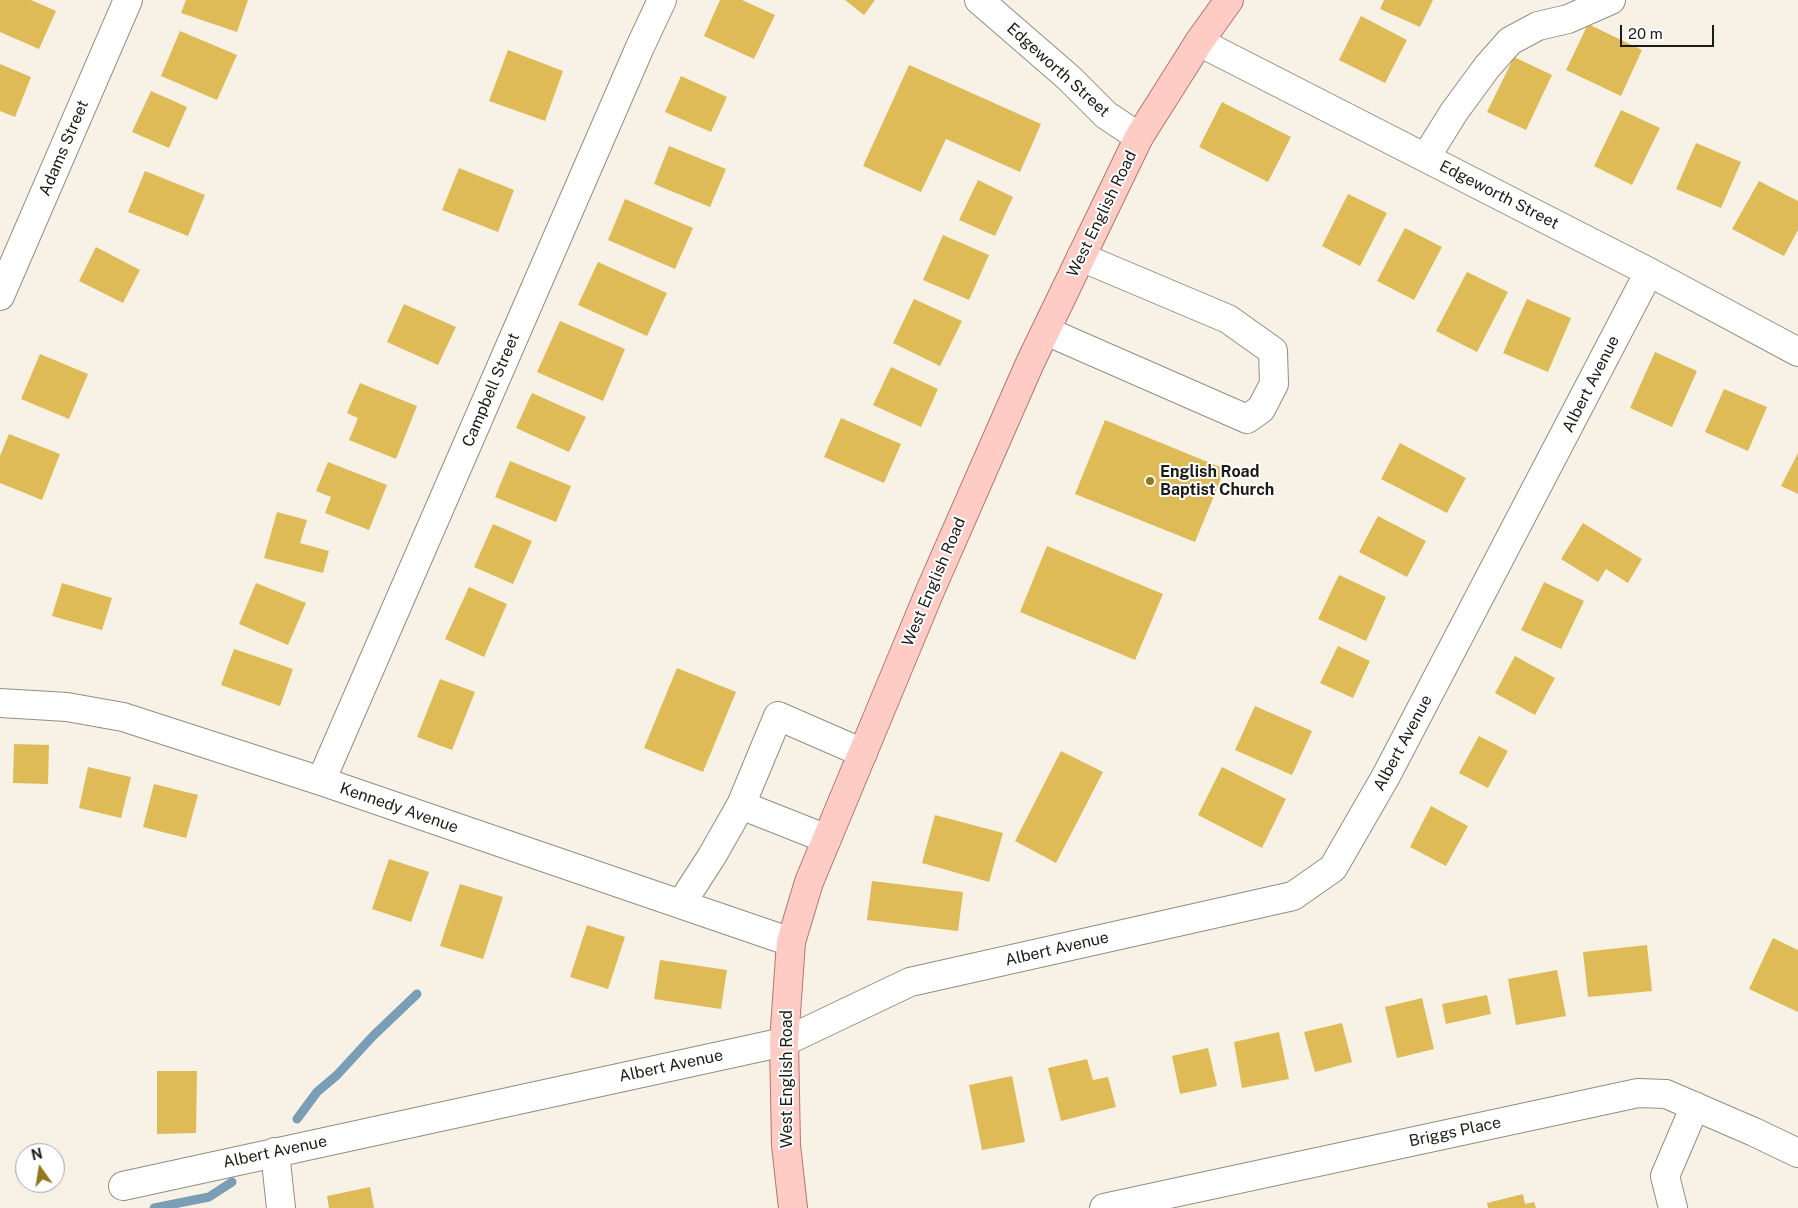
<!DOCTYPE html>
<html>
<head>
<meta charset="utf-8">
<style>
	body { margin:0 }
	#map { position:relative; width:1798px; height:1208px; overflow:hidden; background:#f7f2e5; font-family:"Public Sans",sans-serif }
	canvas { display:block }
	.north { position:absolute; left:15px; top:1143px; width:50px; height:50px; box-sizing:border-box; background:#fff; border:1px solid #a5a4a2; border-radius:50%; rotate:347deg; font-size:14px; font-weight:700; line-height:20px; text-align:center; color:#1d1b16 }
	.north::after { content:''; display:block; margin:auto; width:18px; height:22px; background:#93771d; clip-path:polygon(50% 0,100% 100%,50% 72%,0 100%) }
	.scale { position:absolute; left:1620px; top:25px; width:94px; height:22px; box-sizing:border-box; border:2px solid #1d1b16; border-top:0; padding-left:6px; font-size:15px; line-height:18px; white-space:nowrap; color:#1d1b16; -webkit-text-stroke:4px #fff; paint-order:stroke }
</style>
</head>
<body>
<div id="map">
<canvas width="1798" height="1208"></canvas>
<div class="north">N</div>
<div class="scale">20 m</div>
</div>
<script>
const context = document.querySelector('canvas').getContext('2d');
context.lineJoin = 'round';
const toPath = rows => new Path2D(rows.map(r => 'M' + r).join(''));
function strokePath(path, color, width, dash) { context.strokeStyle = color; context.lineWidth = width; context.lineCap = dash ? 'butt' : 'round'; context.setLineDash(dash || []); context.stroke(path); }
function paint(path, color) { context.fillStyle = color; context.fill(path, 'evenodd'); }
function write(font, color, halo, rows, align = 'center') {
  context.font = font + ' "Public Sans",sans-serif'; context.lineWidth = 4; context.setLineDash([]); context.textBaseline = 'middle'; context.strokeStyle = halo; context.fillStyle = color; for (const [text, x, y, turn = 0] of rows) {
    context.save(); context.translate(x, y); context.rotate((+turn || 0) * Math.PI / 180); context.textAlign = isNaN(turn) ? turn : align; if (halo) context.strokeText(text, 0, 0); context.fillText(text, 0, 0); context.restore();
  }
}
strokePath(toPath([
	[297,1119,317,1092,337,1075,373,1036,417,994],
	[154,1208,209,1197,232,1182]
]), '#799eb5', 9);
paint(toPath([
	[0,0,31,0,56,11,39,49,0,32],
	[186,0,248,0,237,32,181,13],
	[720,0,742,0,775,15,754,59,704,36],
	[845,0,875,0,864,15],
	[1384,0,1433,0,1420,27,1380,9],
	[1361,16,1407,40,1385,83,1339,60],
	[1588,24,1642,50,1621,96,1566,70],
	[180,31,237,55,217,100,161,76],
	[508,50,563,71,545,121,489,101],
	[1514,57,1552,75,1526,130,1487,112],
	[0,64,31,77,15,117,0,111],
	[909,65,1041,124,1020,172,946,139,921,192,863,166],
	[681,76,727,97,711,132,665,112],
	[151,91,187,107,169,148,132,132],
	[1222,102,1291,137,1268,182,1199,147],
	[1621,110,1660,128,1632,185,1594,166],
	[1696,143,1741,162,1721,208,1676,189],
	[669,146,726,169,710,207,654,184],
	[459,168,514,190,498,232,442,210],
	[145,171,205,195,188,236,128,212],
	[978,180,1013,197,995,236,959,220],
	[1759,181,1798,201,1798,230,1784,256,1732,229],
	[1348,194,1387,213,1360,266,1322,246],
	[625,199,693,228,675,269,608,240],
	[1405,228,1442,247,1414,300,1377,281],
	[943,235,989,255,969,300,923,280],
	[96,247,140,270,123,303,79,281],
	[598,262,667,293,647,336,578,305],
	[1467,272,1508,292,1477,352,1436,331],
	[914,299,962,321,940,366,893,343],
	[1527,299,1571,318,1548,372,1503,353],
	[404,304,456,327,438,365,387,342],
	[560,321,625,349,603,401,537,372],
	[1655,352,1697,371,1672,427,1630,408],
	[40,354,88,374,69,419,21,399],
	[891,367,938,389,921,427,873,405],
	[360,383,417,406,396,459,349,440,358,418,347,413],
	[1724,389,1767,407,1748,451,1705,432],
	[532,393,586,417,569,452,516,428],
	[841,418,901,444,884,483,824,457],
	[1105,420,1225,469,1195,542,1075,494],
	[9,434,60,454,42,500,0,483,0,456],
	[1400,443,1466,478,1447,513,1381,479],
	[1798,453,1798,494,1781,486],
	[510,461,571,486,556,522,495,497],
	[328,462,387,485,369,530,325,513,331,497,316,491],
	[277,512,307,520,300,543,329,551,323,573,264,558],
	[1378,516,1426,541,1407,577,1359,552],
	[1583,523,1642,559,1628,583,1606,569,1598,582,1561,559],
	[493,524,532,541,513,584,474,567],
	[1047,546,1163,594,1135,660,1020,612],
	[1339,575,1386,597,1366,641,1318,619],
	[1544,582,1584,601,1561,649,1521,630],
	[62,583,112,598,102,630,52,616],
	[256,583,306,603,288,645,239,624],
	[469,587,507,604,484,657,445,639],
	[1338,646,1370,661,1353,698,1320,683],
	[234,649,293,669,280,706,221,685],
	[1515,656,1555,678,1535,715,1495,693],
	[677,668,736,692,703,772,644,748],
	[440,679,475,692,452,750,417,737],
	[1255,706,1312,731,1292,775,1235,750],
	[1479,736,1508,751,1488,788,1459,773],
	[14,744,49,745,48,784,13,783],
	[1061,751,1103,772,1056,863,1015,841],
	[88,767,131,777,121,818,79,808],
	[1222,767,1286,799,1262,848,1198,815],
	[154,784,198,795,186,838,143,827],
	[1431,806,1468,826,1446,866,1410,847],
	[935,815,1003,833,989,882,922,863],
	[389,859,429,872,411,922,372,909],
	[872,881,963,892,958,931,867,920],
	[460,884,503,897,483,959,440,946],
	[587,925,625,937,608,989,570,977],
	[1773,938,1798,950,1798,1012,1749,989],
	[1647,945,1652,991,1588,997,1583,952],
	[660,960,727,970,721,1009,654,999],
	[1557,970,1566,1016,1516,1025,1508,979],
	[1487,995,1491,1014,1446,1024,1442,1004],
	[1422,998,1434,1049,1397,1058,1385,1007],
	[1342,1023,1352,1062,1315,1072,1304,1032],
	[1279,1032,1289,1079,1242,1088,1234,1042],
	[1208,1048,1217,1086,1180,1094,1172,1056],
	[1087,1059,1093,1080,1108,1077,1116,1107,1061,1121,1048,1068],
	[157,1071,197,1071,196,1133,157,1134],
	[1012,1076,1025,1142,982,1150,969,1085],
	[370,1187,374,1208,329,1208,327,1196],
	[1523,1194,1525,1204,1534,1202,1536,1208,1488,1208,1487,1203]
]), '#dfbb58');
const minor = toPath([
	[979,0,1069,78,1106,115,1139,137],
	[1199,42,1649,272,1798,352],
	[1426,157,1454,112,1487,67,1510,41,1538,26,1568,19,1611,0],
	[0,296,128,0],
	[1046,331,1247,419,1261,409,1274,384,1273,351,1228,319,1081,257],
	[0,703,67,707,123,717,321,781,791,942],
	[321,781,640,47,662,0],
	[741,805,827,839],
	[681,904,712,856,741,805,778,716,863,753],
	[275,1152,281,1208],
	[123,1186,784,1042,910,982,1293,896,1333,868,1386,776,1649,272],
	[1104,1208,1638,1093,1666,1094,1754,1132,1798,1153],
	[1673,1208,1665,1176,1695,1106]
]);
const major = toPath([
	[793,1208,786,1145,784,1042,791,942,809,882,930,591,1030,363,1139,137,1199,42,1229,0]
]);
strokePath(minor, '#938e82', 30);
strokePath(major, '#af786e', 30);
strokePath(minor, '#fff', 28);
strokePath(major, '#feccc4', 28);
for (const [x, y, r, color] of [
	[1150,481,5,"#93771d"]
]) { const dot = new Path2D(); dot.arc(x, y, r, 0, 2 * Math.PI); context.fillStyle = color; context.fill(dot); strokePath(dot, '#fff', 2); }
write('16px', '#1d1b16', '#fff', [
	["Edgeworth Street",1058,70,42],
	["Adams Street",64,148,-67],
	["Edgeworth Street",1499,195,27],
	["West English Road",1102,214,-64],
	["Albert Avenue",1591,384,-63],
	["Campbell Street",491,390,-67],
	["West English Road",934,582,-67],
	["Albert Avenue",1403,743,-62],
	["Kennedy Avenue",399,808,19],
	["Albert Avenue",1057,949,-13],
	["Albert Avenue",671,1066,-12],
	["West English Road",787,1079,-90],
	["Briggs Place",1455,1132,-12],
	["Albert Avenue",275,1152,-12]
]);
write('bold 16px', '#1d1b16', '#fff', [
	["English Road",1160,472],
	["Baptist Church",1160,490]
], 'left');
</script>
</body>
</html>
